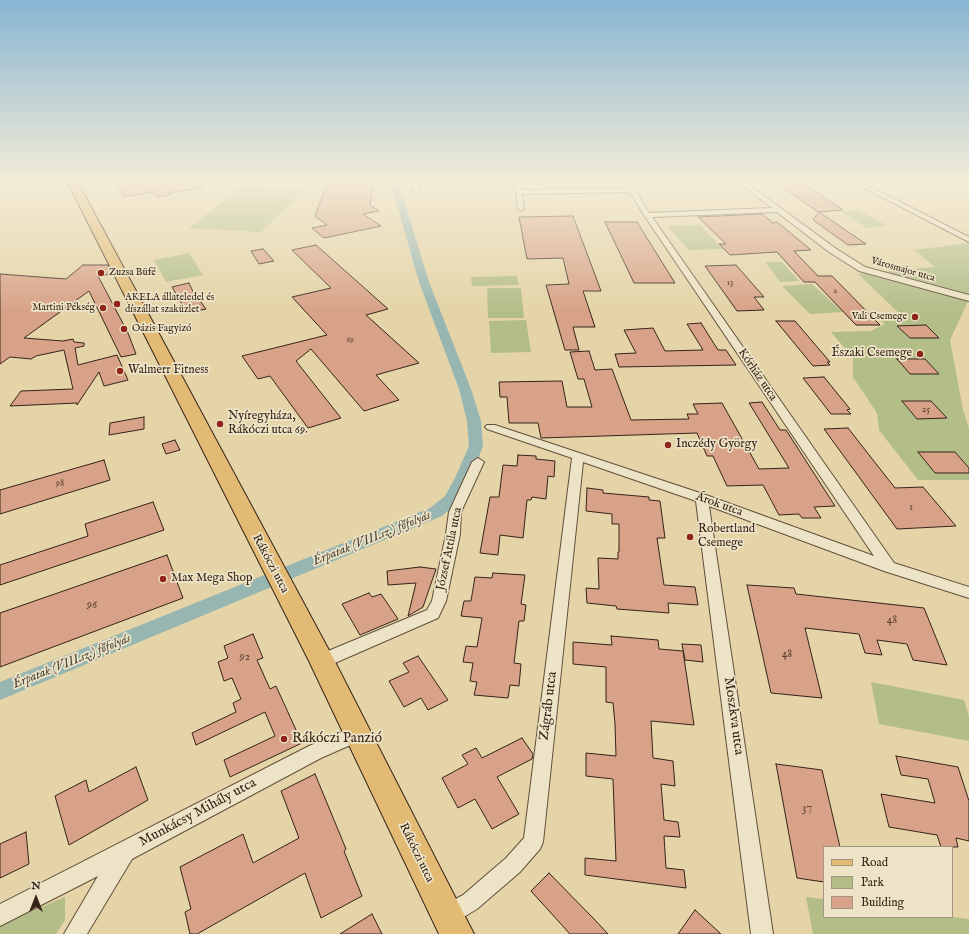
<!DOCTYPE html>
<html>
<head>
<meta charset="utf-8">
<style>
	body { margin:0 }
	#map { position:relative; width:969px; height:934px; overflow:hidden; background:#e4d4a7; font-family:"IM FELL English",serif }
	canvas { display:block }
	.legend { position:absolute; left:823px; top:846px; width:130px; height:72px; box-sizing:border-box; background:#ede3c6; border:1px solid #a49681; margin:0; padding:5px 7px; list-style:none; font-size:12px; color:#362319 }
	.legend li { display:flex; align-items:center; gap:8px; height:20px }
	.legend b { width:20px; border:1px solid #a49681 }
	.north { position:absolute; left:16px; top:878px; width:40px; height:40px; -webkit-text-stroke:3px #ede3c6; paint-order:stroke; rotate:0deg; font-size:11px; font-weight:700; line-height:16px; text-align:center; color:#362319 }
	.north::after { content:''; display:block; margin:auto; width:14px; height:18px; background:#362319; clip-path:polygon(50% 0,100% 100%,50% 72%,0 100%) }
</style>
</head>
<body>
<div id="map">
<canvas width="969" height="934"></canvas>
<ul class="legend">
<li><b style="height:5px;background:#e2ba74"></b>Road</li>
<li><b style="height:11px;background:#b3bd88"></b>Park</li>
<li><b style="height:11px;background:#d7a287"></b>Building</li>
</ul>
<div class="north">N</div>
</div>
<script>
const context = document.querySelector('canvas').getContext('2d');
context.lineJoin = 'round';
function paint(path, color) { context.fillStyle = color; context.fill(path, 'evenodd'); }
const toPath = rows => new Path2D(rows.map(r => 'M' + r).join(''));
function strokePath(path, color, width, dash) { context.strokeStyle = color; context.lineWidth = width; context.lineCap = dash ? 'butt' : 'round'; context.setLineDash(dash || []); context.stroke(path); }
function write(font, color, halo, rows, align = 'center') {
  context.font = font + ' "IM FELL English",serif'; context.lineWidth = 3.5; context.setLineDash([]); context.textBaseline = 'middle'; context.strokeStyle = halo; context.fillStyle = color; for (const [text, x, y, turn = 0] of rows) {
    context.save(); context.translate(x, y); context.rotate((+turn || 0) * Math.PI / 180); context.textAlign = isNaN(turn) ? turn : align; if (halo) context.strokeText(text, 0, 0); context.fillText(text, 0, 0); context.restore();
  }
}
paint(toPath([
	[242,187,305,190,261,232,189,228],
	[859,210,887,226,867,228,840,211],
	[700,225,723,249,689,250,667,226],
	[969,243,969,299,950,340,963,410,969,428,969,480,918,480,879,430,877,413,853,377,853,358,831,332,871,331,885,324,876,317,903,317,858,274,935,267,914,250],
	[189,253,203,275,166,282,154,260],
	[765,262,782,262,799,281,780,282],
	[517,276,519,285,472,286,471,277],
	[812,284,843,312,810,314,782,286],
	[487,288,521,288,524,318,488,318],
	[526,320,531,352,491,353,489,321],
	[871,682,964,700,969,716,969,741,879,724],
	[65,897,65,920,56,934,0,934,0,925],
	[806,897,824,899,824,917,952,917,969,919,969,934,813,934]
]), '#b3bd88');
paint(toPath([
	[390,181,398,181,429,282,471,389,481,421,483,446,471,478,457,503,442,516,0,700,0,682,430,508,445,496,455,478,469,446,467,421,459,389,419,282,390,181]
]), '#98b6b1');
const building = toPath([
	[114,181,201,181,201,188,169,193,170,195,157,197,153,192,124,197,114,181],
	[774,181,800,181,843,210,818,212,774,181],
	[327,183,374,183,370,205,379,211,363,214,381,226,324,238,312,228,327,225,315,216,327,183],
	[819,212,866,244,848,245,813,220,819,212],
	[762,214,773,223,777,222,811,250,794,251,818,276,832,276,880,325,856,325,815,282,804,282,777,252,730,255,719,244,726,244,698,217,762,214],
	[573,216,601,291,583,291,595,327,573,327,579,350,565,350,546,285,569,284,563,258,527,259,519,217,573,216],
	[605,222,637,222,675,283,634,283,605,222],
	[316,245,388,309,366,315,419,363,376,375,399,400,364,411,311,349,296,361,341,418,308,428,270,376,258,379,242,356,327,335,292,297,331,288,292,250,316,245],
	[263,249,274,261,259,264,251,251,263,249],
	[83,265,108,265,112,274,98,276,128,333,136,354,121,357,89,291,24,338,63,341,73,339,74,342,84,343,84,346,75,348,78,365,117,355,128,380,104,386,99,372,77,405,77,403,10,406,21,391,73,389,64,350,36,356,31,359,10,357,0,364,0,274,66,279,83,265],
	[736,265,764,297,754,297,764,310,737,311,705,266,736,265],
	[189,283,196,298,198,298,206,309,187,313,172,287,189,283],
	[776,321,795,321,830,362,827,362,830,365,813,366,776,321],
	[701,323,718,350,726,350,736,365,619,367,615,354,636,353,624,330,653,328,665,351,703,350,687,324,701,323],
	[926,325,939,338,910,338,897,326,926,325],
	[589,351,595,370,612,369,631,420,689,419,687,414,698,414,693,404,722,403,759,469,789,468,749,403,762,402,780,430,786,430,835,506,814,507,821,518,802,518,799,514,779,515,763,485,727,486,713,456,707,456,697,433,541,438,538,423,509,423,507,397,500,397,499,382,562,381,567,407,592,407,584,379,578,379,570,352,589,351],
	[897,359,925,359,939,374,910,374,897,359],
	[824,377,850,409,847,410,851,414,831,414,803,378,824,377],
	[902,401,931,401,947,418,917,419,902,401],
	[144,417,144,429,109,435,110,423,144,417],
	[848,428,895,488,923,487,956,526,897,529,824,429,848,428],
	[175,440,180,450,166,454,162,444,175,440],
	[918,452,955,452,969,468,969,473,935,473,918,452],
	[518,455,536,456,536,459,555,461,554,477,548,476,546,499,532,497,531,500,527,500,523,538,500,535,498,555,480,553,490,497,499,497,503,465,517,466,518,455],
	[104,460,110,480,0,514,0,490,104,460],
	[587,488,603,490,603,493,649,497,649,500,660,501,665,538,657,538,664,585,695,587,698,605,668,603,669,613,617,609,616,606,587,603,586,588,599,589,598,558,618,559,618,552,619,552,619,524,612,524,612,514,586,511,587,488],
	[153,502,164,530,0,585,0,565,88,536,85,524,153,502],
	[167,555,183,598,0,667,0,613,167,555],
	[420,567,436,569,423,607,408,616,416,583,388,585,387,571,420,567],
	[493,573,525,575,521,604,526,605,524,621,519,621,514,663,521,664,519,686,510,685,508,698,474,695,477,682,470,681,473,663,463,662,466,646,477,647,482,618,461,616,464,601,471,601,475,577,492,578,493,573],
	[747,585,794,588,796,594,924,608,947,665,913,660,907,644,877,640,882,655,865,653,859,634,805,628,822,698,771,693,747,585],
	[369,593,372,597,381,594,398,619,360,635,342,604,369,593],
	[253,634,263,658,257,660,270,689,276,686,302,743,230,777,224,760,275,736,265,712,196,745,192,733,236,712,233,703,241,699,232,678,224,681,218,662,228,658,224,646,253,634],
	[611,636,658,640,659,649,683,651,694,725,651,721,653,758,673,761,675,786,661,784,664,820,678,822,680,837,664,836,666,868,684,870,686,888,585,875,585,858,616,861,613,779,586,776,586,753,616,756,615,724,613,703,606,702,606,667,573,664,573,642,612,645,611,636],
	[682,644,701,645,703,662,685,660,682,644],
	[418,656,448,700,428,710,421,698,404,707,389,681,409,672,403,663,418,656],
	[522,738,533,754,532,759,497,777,519,814,492,829,475,799,458,808,442,778,468,764,462,755,476,748,482,758,522,738],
	[896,756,958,767,969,801,969,841,956,838,958,847,941,847,937,835,889,827,881,794,935,803,928,779,901,775,896,756],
	[776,764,822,770,840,847,824,847,824,882,797,878,776,764],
	[136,767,148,800,69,845,55,796,86,780,89,792,136,767],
	[315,774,346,849,344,851,362,896,321,918,305,873,197,934,190,934,185,912,191,909,180,867,243,834,253,863,299,838,281,791,315,774],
	[26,832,29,864,0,878,0,844,26,832],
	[549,873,594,919,608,934,570,934,531,891,549,873],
	[695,910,721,934,678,934,695,910],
	[372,914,382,934,340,934,372,914]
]);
paint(building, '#d7a287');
strokePath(building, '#362319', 1);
const street = toPath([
	[414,181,420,181,418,192,413,191,414,181],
	[512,181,518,181,521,190,628,188,624,181,630,181,649,213,772,208,737,181,744,181,835,248,865,267,969,295,969,301,859,271,829,252,777,212,652,217,894,563,969,587,969,598,884,571,709,506,773,934,751,934,696,501,583,462,543,842,540,849,520,872,477,909,447,927,439,924,436,916,439,908,463,895,506,858,524,838,572,458,487,429,485,427,487,425,495,425,706,495,874,556,644,215,630,192,522,194,524,209,521,211,518,209,516,192,512,181],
	[851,181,859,181,969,237,969,242,851,181],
	[478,458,484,462,461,512,460,534,446,601,438,618,328,666,322,668,316,666,314,661,316,656,427,610,432,601,446,534,449,512,472,462,478,458],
	[358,725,364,727,367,733,364,739,321,758,132,859,87,934,64,934,98,876,0,926,0,904,309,746,358,725]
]);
const primary = toPath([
	[67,181,77,181,331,654,474,934,439,934,309,661,67,181]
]);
strokePath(street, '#624f3c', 2);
strokePath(primary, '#362319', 2);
paint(street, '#ede3c6');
paint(primary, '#e2ba74');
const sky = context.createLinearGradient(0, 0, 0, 312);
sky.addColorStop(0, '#88b5d2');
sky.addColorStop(0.58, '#f3ecd7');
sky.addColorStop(1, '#f3ecd700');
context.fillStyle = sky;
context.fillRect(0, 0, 969, 312);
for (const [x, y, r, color] of [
	[101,273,4,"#8f2418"],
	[117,304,4,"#8f2418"],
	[103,308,4,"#8f2418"],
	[915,317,4,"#8f2418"],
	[124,329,4,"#8f2418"],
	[920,354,4,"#8f2418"],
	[120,371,4,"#8f2418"],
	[220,424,4,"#8f2418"],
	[668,445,4,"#8f2418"],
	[690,537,4,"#8f2418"],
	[163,579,4,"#8f2418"],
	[284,739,4,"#8f2418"]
]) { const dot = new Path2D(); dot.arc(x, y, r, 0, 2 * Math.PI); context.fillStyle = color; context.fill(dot); strokePath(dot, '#ede3c6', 1.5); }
write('9px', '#5e4334', null, [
	["13",730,283],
	["2",835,291],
	["69",350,340]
]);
write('10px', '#362319', '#ede3c6', [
	["Városmajor utca",903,270,16]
]);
write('10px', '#362319', '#ede3c6', [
	["Zuzsa Büfé",109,273],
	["AKELA állateledel és",125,298],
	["díszállat szaküzlet",125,310],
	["Martini Pékség",95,308,"right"],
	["Vali Csemege",907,317,"right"],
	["Oázis Fagyizó",132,329]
], 'left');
write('10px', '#5e4334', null, [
	["25",926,410],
	["98",60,484],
	["1",911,508]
]);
write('12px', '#362319', '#ede3c6', [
	["Északi Csemege",912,354,"right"],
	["Walmerr Fitness",128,371],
	["Nyíregyháza,",228,417],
	["Rákóczi utca 69.",228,431],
	["Inczédy György",676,445],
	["Robertland",698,530],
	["Csemege",698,544],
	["Max Mega Shop",171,579]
], 'left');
write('12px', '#362319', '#ede3c6', [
	["Kórház utca",757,375,56],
	["Árok utca",719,505,20],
	["József Attila utca",450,549,-78],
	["Rákóczi utca",270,564,62],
	["Rákóczi utca",416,853,64]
]);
write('12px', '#5e4334', null, [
	["96",92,606],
	["48",892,621],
	["48",787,655],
	["92",245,658],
	["37",807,809]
]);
write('italic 13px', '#4e483f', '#ede3c6', [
	["Érpatak (VIII.sz.) főfolyás",372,539,-22],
	["Érpatak (VIII.sz.) főfolyás",72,662,-22]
]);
write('14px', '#362319', '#ede3c6', [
	["Zágráb utca",549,706,-83],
	["Moszkva utca",733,716,82],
	["Munkácsy Mihály utca",198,813,-28]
]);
write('14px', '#362319', '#ede3c6', [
	["Rákóczi Panzió",292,739]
], 'left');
</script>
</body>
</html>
